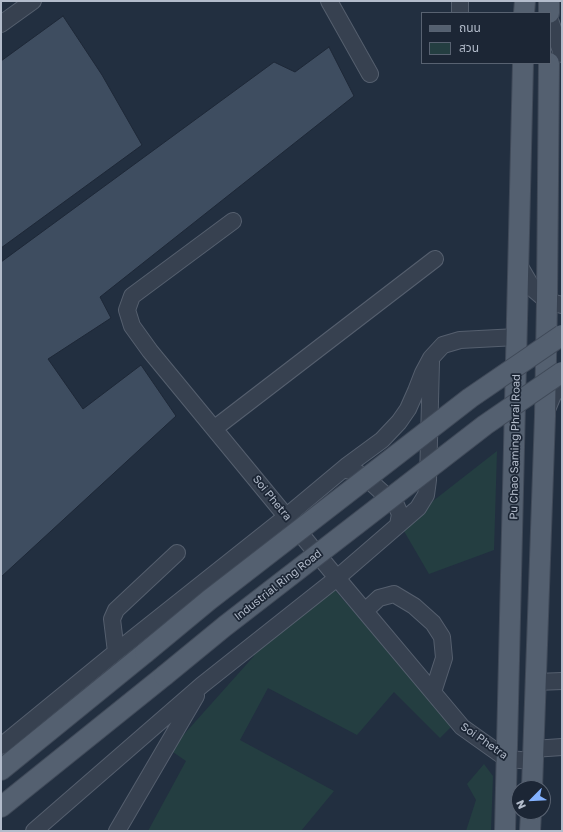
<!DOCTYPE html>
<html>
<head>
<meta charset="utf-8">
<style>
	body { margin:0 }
	#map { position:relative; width:563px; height:832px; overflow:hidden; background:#222f40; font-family:"Golos Text","Noto Sans Thai",sans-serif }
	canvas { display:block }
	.frame { position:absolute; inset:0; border:2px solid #b3bccb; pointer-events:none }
	.legend { position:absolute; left:421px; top:12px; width:130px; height:52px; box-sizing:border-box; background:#1c2635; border:1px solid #586271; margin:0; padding:5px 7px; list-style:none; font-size:12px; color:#b3bccb }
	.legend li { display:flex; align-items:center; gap:8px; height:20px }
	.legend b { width:20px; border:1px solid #586271 }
	.north { position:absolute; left:511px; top:780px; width:40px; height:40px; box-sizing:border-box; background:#1c2635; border:1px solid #586271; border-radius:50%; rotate:246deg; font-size:11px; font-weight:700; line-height:16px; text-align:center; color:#b3bccb }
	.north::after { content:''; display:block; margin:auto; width:14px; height:18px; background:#84b2ff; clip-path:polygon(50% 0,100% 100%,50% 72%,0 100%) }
</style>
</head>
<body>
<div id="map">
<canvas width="563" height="832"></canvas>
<div class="frame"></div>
<ul class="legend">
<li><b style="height:5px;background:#546070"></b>ถนน</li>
<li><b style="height:11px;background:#243e41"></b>สวน</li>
</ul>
<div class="north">N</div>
</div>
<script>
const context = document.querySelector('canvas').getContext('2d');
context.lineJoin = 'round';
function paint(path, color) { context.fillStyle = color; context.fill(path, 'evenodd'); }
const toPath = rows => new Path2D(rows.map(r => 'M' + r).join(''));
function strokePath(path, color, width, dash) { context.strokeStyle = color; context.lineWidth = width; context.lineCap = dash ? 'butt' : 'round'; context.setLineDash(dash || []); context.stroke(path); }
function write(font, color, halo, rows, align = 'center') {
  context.font = font + ' "Golos Text",sans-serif'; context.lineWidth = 3.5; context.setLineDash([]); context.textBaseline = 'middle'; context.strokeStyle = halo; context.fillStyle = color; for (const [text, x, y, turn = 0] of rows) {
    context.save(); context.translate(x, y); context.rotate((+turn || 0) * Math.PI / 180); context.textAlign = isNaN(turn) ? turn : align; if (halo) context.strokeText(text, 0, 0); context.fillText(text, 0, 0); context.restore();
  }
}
paint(toPath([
	[497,451,494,550,429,574,401,526],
	[326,580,453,725,440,738,394,692,357,735,268,688,240,740,334,791,301,831,148,831,186,761,170,750,254,656,248,637],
	[484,764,493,776,491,831,466,831,476,800,467,784]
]), '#243e41');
const building = toPath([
	[63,16,102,75,142,145,1,248,1,61,63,16],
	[329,47,354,96,100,297,111,318,48,359,83,409,141,365,176,416,1,577,1,262,274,62,295,72,329,47]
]);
paint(building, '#3e4d60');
strokePath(building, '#1e2837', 1);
const minor = toPath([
	[329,1,370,74],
	[460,13,460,1],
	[550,20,562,54],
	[1,24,33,1],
	[233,221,132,296,127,310,132,326,150,351,337,578,462,727,507,759,533,761],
	[519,265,533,289,547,301,562,305],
	[546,412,553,395,562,384],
	[215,428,435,259],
	[343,469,358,473,373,484,396,505,400,514,398,525],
	[365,611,379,598,394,594,414,606,433,623,442,637,444,658,433,692],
	[116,652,112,619,116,610,177,553],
	[536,682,562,681],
	[1,746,116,652,287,516,348,465,382,440,399,422,408,409,416,391,423,373,431,358,443,345,460,340,517,337],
	[533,749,562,747],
	[34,831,202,685,337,578,418,508,426,495,428,480,431,362],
	[117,831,196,696]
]);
const major = toPath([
	[524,13,525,1],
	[549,13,549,1],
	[1,770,145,653],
	[532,788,545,416,547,301,549,63],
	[1,807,164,676],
	[505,831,523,63],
	[530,831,531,812]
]);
strokePath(minor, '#555f6e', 18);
strokePath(major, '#404a59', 22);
strokePath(minor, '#374150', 16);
strokePath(major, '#546070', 20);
const majorBridge = toPath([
	[145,653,209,600,470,398,562,335],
	[164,676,225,626,485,425,562,372]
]);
strokePath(majorBridge, '#404a59', 22, []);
strokePath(majorBridge, '#546070', 20);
write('11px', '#b3bccb', '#1c2635', [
	["Pu Chao Saming Phrai Road",515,447,-89],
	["Soi Phetra",272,498,51],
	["Industrial Ring Road",278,585,-38],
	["Soi Phetra",484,741,35]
]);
</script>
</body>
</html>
